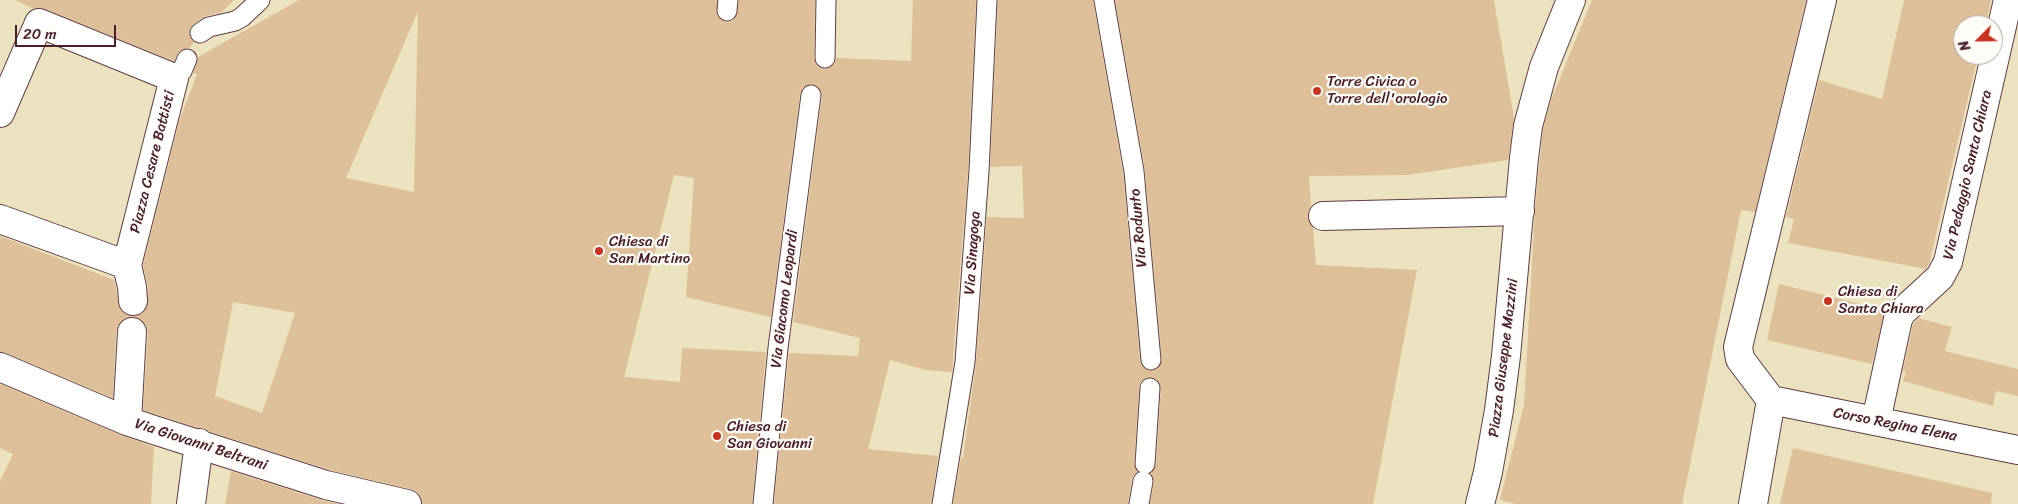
<!DOCTYPE html>
<html>
<head>
<meta charset="utf-8">
<style>
	body { margin:0 }
	#map { position:relative; width:2018px; height:504px; overflow:hidden; background:#ebe2c0; font-family:Sriracha,sans-serif }
	canvas { display:block }
	.north { position:absolute; left:1953px; top:15px; width:50px; height:50px; box-sizing:border-box; background:#fdfcf7; border:1px solid #b5a4a5; border-radius:50%; rotate:247deg; font-size:14px; font-weight:700; line-height:20px; text-align:center; color:#4a1f2b }
	.north::after { content:''; display:block; margin:auto; width:18px; height:22px; background:#c8321e; clip-path:polygon(50% 0,100% 100%,50% 72%,0 100%) }
	.scale { position:absolute; left:15px; top:25px; width:101px; height:22px; box-sizing:border-box; border:2px solid #4a1f2b; border-top:0; padding-left:6px; font-size:15px; line-height:18px; white-space:nowrap; color:#4a1f2b; -webkit-text-stroke:4px #fdfcf7; paint-order:stroke }
</style>
</head>
<body>
<div id="map">
<canvas width="2018" height="504"></canvas>
<div class="north">N</div>
<div class="scale">20 m</div>
</div>
<script>
const context = document.querySelector('canvas').getContext('2d');
context.lineJoin = 'round';
function paint(path, color) { context.fillStyle = color; context.fill(path, 'evenodd'); }
const toPath = rows => new Path2D(rows.map(r => 'M' + r).join(''));
function strokePath(path, color, width, dash) { context.strokeStyle = color; context.lineWidth = width; context.lineCap = dash ? 'butt' : 'round'; context.setLineDash(dash || []); context.stroke(path); }
function write(font, color, halo, rows, align = 'center') {
  context.font = font + ' Sriracha,sans-serif'; context.lineWidth = 4.5; context.setLineDash([]); context.textBaseline = 'middle'; context.strokeStyle = halo; context.fillStyle = color; for (const [text, x, y, turn = 0] of rows) {
    context.save(); context.translate(x, y); context.rotate((+turn || 0) * Math.PI / 180); context.textAlign = isNaN(turn) ? turn : align; if (halo) context.strokeText(text, 0, 0); context.fillText(text, 0, 0); context.restore();
  }
}
paint(toPath([
	[15,0,234,0,222,12,206,16,193,24,189,33,194,42,189,48,180,50,174,61,45,9,34,9],
	[299,0,717,0,717,15,721,20,726,22,732,21,736,17,739,0,815,0,814,58,819,67,825,69,834,64,836,58,911,61,913,0,976,0,968,170,952,372,926,370,890,360,868,449,938,456,931,504,774,504,789,353,858,356,860,338,793,322,822,96,818,86,812,84,802,88,800,94,771,317,686,297,694,178,674,175,624,377,680,382,682,348,766,352,752,504,422,504,418,493,411,489,330,470,143,410,148,332,146,325,140,319,133,317,141,314,147,307,148,286,143,265,179,122,197,74,193,73,198,57],
	[418,11,414,192,346,178],
	[233,302,295,313,262,413,215,396],
	[998,0,1093,0,1123,172,1140,361,1142,367,1152,371,1158,369,1162,359,1145,170,1115,0,1494,0,1514,118,1508,160,1407,175,1309,176,1311,206,1307,217,1313,227,1316,265,1417,270,1373,504,1150,504,1154,482,1151,473,1156,465,1161,389,1157,379,1150,377,1141,381,1139,387,1134,463,1137,472,1132,479,1128,504,953,504,961,458,963,458,976,363,987,217,1024,218,1022,166,990,167],
	[1592,0,1806,0,1755,212,1741,210,1682,504,1516,504,1500,500,1524,405,1535,209,1543,129,1552,98],
	[1904,0,1991,0,1986,25,1963,25,1963,55,1978,55,1929,264,1926,269,1788,243,1794,219,1786,217,1819,80,1882,99],
	[0,236,114,280,120,309,126,315,133,316,125,318,119,324,116,331,113,398,6,353,0,352],
	[1779,284,1885,310,1872,364,1767,340],
	[1918,318,1952,327,1945,351,2018,369,2018,396,1996,391,1993,406,1903,381,1906,372,1903,371,1913,325],
	[0,384,121,435,154,447,151,504,0,504,0,481,13,454,0,448],
	[1793,448,1992,493,1991,504,1780,504],
	[231,471,321,500,339,504,225,504]
]), '#ddbf99');
const lane = toPath([
	[1104,0,1134,171,1151,360],
	[727,11,728,0],
	[200,33,209,27,235,21,242,17,260,0],
	[825,58,826,0],
	[174,78,182,71,187,59],
	[1145,464,1150,388],
	[763,504,778,348,811,95],
	[942,504,965,362,979,171,987,0],
	[1139,504,1143,481]
]);
const street = toPath([
	[0,113,39,23,174,78,127,265,132,287,133,301],
	[1323,216,1520,211],
	[0,219,127,265],
	[0,367,127,421,154,430,326,485,407,504],
	[1771,400,1740,359,1738,347,1822,0],
	[1771,400,2018,450],
	[127,421,132,332],
	[1876,421,1898,319,1902,312,1940,277,1948,262,2008,0],
	[191,504,199,443],
	[1480,504,1488,472,1499,410,1506,356,1524,158,1528,126,1544,67,1571,0],
	[1753,504,1771,400]
]);
strokePath(lane, '#623c41', 21);
strokePath(street, '#623c41', 30);
strokePath(lane, '#fff', 19);
strokePath(street, '#fff', 28);
for (const [x, y, r, color] of [
	[1317,91,5,"#c8321e"],
	[599,251,5,"#c8321e"],
	[1828,301,5,"#c8321e"],
	[717,436,5,"#c8321e"]
]) { const dot = new Path2D(); dot.arc(x, y, r, 0, 2 * Math.PI); context.fillStyle = color; context.fill(dot); strokePath(dot, '#fdfcf7', 2); }
write('15px', '#4a1f2b', '#fdfcf7', [
	["Torre Civica o",1327,82],
	["Torre dell'orologio",1327,99],
	["Chiesa di",609,242],
	["San Martino",609,259],
	["Chiesa di",1838,292],
	["Santa Chiara",1838,309],
	["Chiesa di",727,427],
	["San Giovanni",727,444]
], 'left');
write('15px', '#4a1f2b', '#fdfcf7', [
	["Piazza Cesare Battisti",153,162,-76],
	["Via Pedaggio Santa Chiara",1968,175,-77],
	["Via Rodunto",1139,228,-95],
	["Via Sinagoga",973,253,-86],
	["Via Giacomo Leopardi",785,299,-83],
	["Piazza Giuseppe Mazzini",1504,358,-83],
	["Corso Regina Elena",1895,425,11],
	["Via Giovanni Beltrani",201,445,18]
]);
</script>
</body>
</html>
